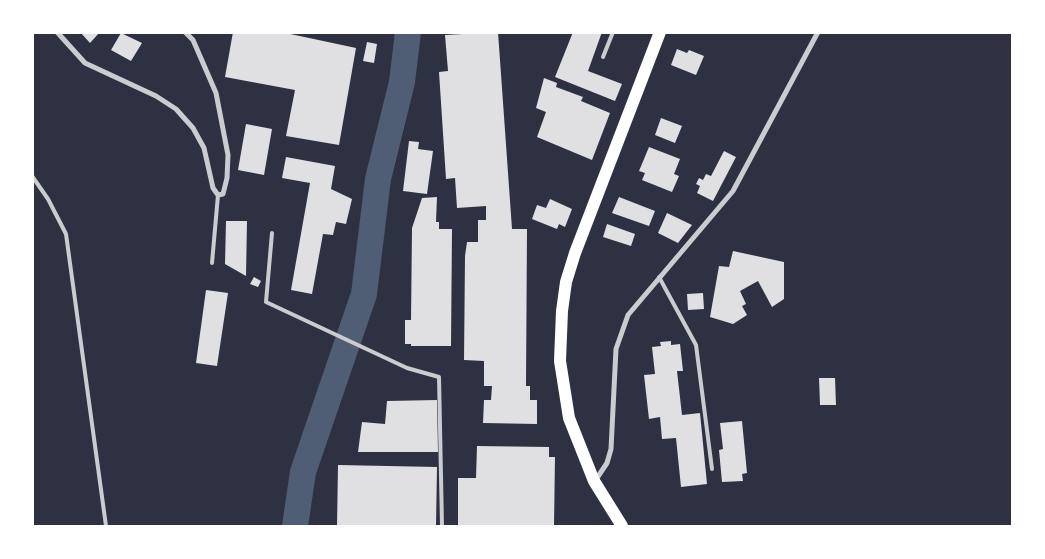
<!DOCTYPE html>
<html>
<head>
<meta charset="utf-8">
<style>
	body { margin:0 }
	#map { position:relative; width:1045px; height:559px; overflow:hidden; background:#2d3142; font-family:"Nunito Sans",sans-serif }
	canvas { display:block }
	.frame { position:absolute; inset:0; border:34px solid #fff; pointer-events:none }
</style>
</head>
<body>
<div id="map">
<canvas width="1045" height="559"></canvas>
<div class="frame"></div>
</div>
<script>
const context = document.querySelector('canvas').getContext('2d');
context.lineJoin = 'round';
const toPath = rows => new Path2D(rows.map(r => 'M' + r).join(''));
function strokePath(path, color, width, dash) { context.strokeStyle = color; context.lineWidth = width; context.lineCap = dash ? 'butt' : 'round'; context.setLineDash(dash || []); context.stroke(path); }
function paint(path, color) { context.fillStyle = color; context.fill(path, 'evenodd'); }
strokePath(toPath([
	[295,526,303,472,364,294,378,179,402,82,408,32]
]), '#4f5d75', 26);
paint(toPath([
	[80,32,100,32,90,43],
	[233,32,281,32,356,48,339,145,286,136,295,90,225,77],
	[498,32,512,229,527,229,526,386,530,386,530,400,537,400,537,424,483,423,484,400,491,400,492,386,484,386,484,361,464,360,465,256,467,242,478,242,478,220,486,220,486,206,457,208,455,178,446,179,439,72,448,71,445,35],
	[573,32,602,32,588,71,622,84,615,101,555,77],
	[121,33,142,43,131,61,111,50],
	[367,42,377,44,374,63,363,61],
	[677,49,687,53,689,50,704,56,696,75,671,65],
	[544,78,557,83,556,87,583,97,581,101,610,113,592,160,537,137,546,112,536,108],
	[661,118,682,126,675,143,655,135],
	[246,124,272,129,264,175,238,170],
	[409,141,419,142,418,149,433,151,427,194,403,191],
	[649,147,680,159,674,174,679,176,672,192,642,180,645,173,639,171],
	[724,151,736,157,713,201,697,193,700,186,696,184,699,178,703,180,706,174,711,176],
	[286,157,335,166,331,189,352,199,346,224,336,222,333,235,323,234,312,294,291,290,310,183,282,178],
	[437,197,436,222,439,222,439,229,452,229,451,346,411,346,411,344,405,344,405,320,411,320,412,228,422,198],
	[619,197,655,211,649,226,612,213],
	[550,199,572,209,565,227,559,224,557,229,532,219,537,205,546,208],
	[667,213,692,225,678,243,658,233],
	[226,221,247,221,246,276,225,264],
	[607,224,635,234,631,246,603,237],
	[733,251,784,262,784,299,772,307,758,281,740,291,746,304,742,306,747,315,733,324,710,317,719,266,729,267],
	[254,277,261,281,258,287,250,284],
	[206,290,228,293,217,366,196,363],
	[703,293,704,309,688,310,687,294],
	[671,341,671,345,680,344,683,371,677,371,682,415,700,413,707,484,681,487,676,438,662,439,660,417,649,419,644,375,655,374,652,347,661,346,660,342],
	[819,378,835,378,836,405,820,405],
	[437,400,438,452,358,452,362,422,385,424,387,401],
	[742,421,747,473,742,474,743,481,722,482,719,450,723,449,720,423],
	[477,446,549,447,549,457,555,457,554,526,458,526,458,478,476,478],
	[338,465,437,467,436,526,337,526]
]), '#e0e0e3');
strokePath(toPath([
	[603,57,613,32],
	[32,176,48,199,66,234,106,526],
	[272,233,266,302,407,368,439,377,442,526],
	[212,263,218,195],
	[659,277,696,345,712,469]
]), '#caccd0', 4);
strokePath(toPath([
	[57,32,85,63,156,96,176,109,193,128,204,148,213,188,218,195,223,194,227,178,228,155,216,93,193,40,185,32],
	[595,481,607,463,611,449,616,349,628,315,733,191,818,32]
]), '#caccd0', 5);
strokePath(toPath([
	[622,526,594,481,569,418,560,361,562,311,566,282,575,253,660,32]
]), '#fff', 12);
</script>
</body>
</html>
